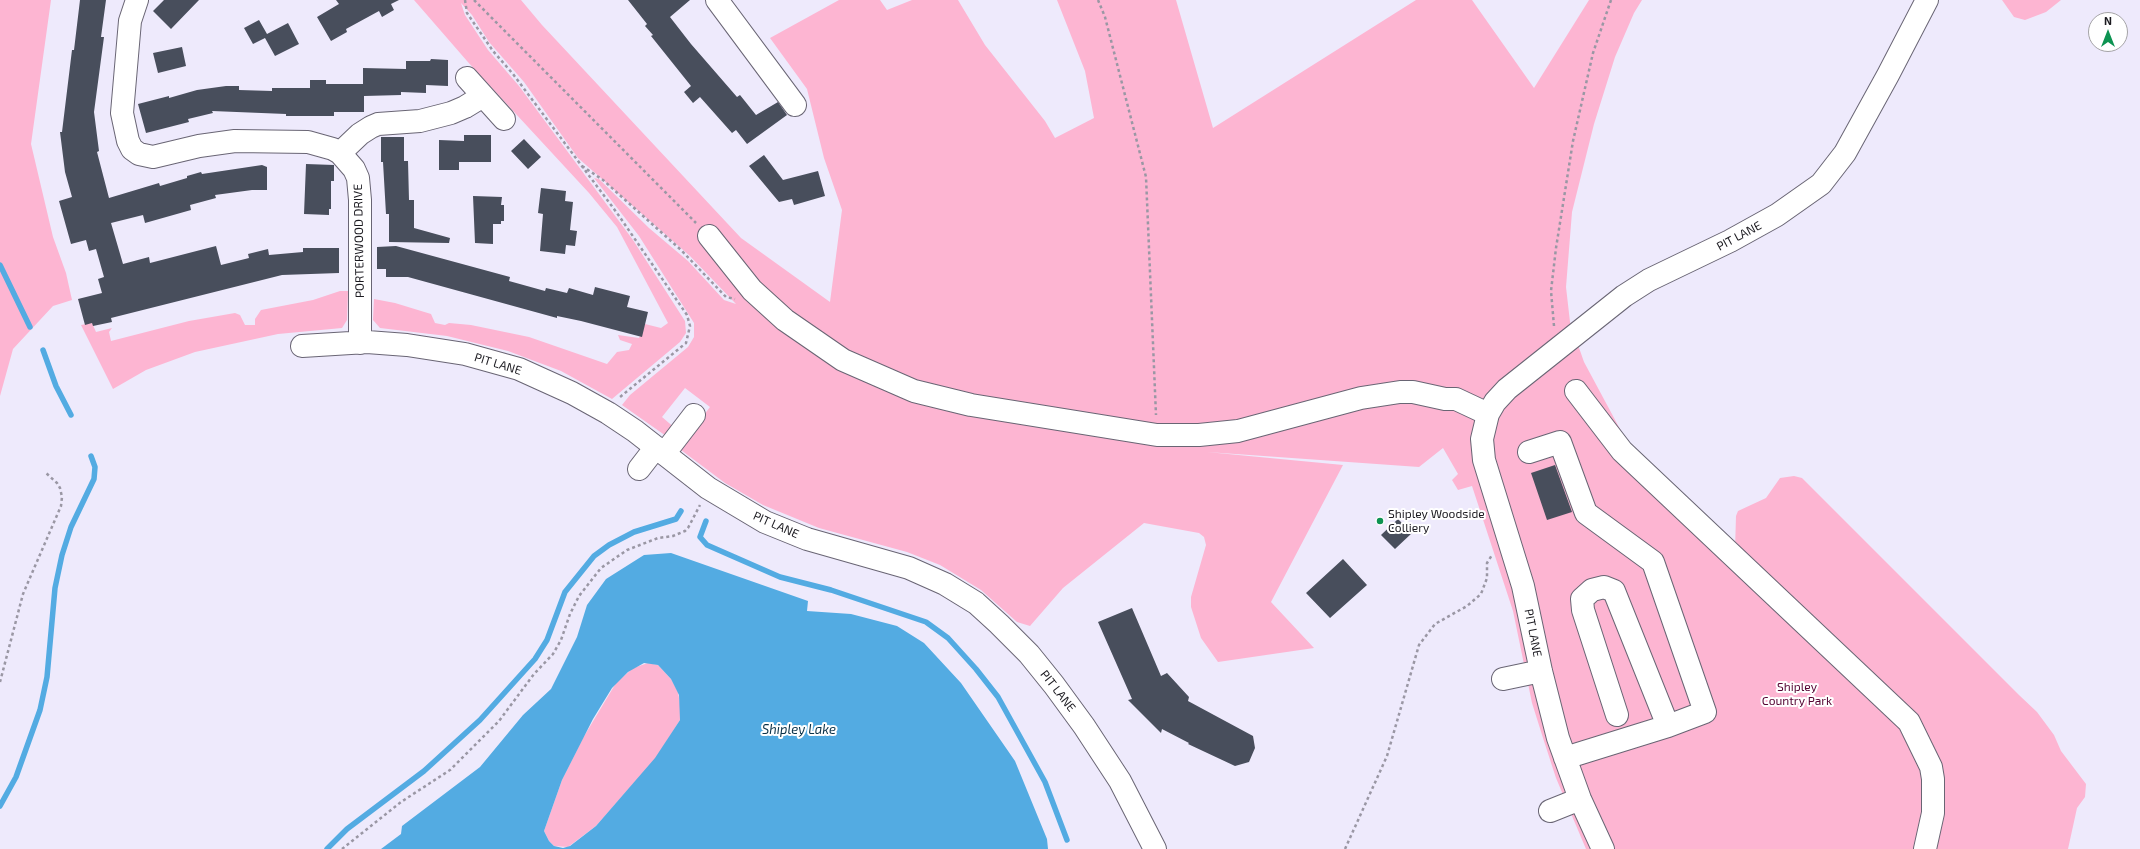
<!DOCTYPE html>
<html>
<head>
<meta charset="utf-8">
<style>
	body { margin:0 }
	#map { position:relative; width:2140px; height:849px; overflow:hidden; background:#eeeafc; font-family:"Exo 2",sans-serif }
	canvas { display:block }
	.north { position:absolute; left:2088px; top:12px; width:40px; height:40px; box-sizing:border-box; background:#fff; border:1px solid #a4a3a6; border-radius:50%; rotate:0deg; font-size:11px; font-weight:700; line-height:16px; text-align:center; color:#1b1a20 }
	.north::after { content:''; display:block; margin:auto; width:14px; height:18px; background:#0d9352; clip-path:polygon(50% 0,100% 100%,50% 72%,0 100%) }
</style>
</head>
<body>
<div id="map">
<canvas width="2140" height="849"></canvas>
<div class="north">N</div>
</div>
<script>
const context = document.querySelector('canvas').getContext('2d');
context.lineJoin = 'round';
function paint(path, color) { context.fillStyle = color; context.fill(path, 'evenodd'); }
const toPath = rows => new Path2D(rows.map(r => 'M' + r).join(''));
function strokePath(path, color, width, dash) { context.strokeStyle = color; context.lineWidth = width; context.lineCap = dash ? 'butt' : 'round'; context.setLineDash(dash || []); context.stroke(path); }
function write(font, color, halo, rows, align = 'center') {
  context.font = font + ' "Exo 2",sans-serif'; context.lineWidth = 4; context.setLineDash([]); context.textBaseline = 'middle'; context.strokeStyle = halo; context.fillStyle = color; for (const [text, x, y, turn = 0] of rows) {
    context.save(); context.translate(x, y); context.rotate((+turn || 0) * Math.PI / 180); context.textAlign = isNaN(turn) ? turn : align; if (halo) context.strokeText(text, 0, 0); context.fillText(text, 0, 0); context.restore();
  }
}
paint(toPath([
	[0,0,51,0,31,144,53,237,66,273,72,300,53,306,13,349,0,396],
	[414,0,521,0,542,25,741,238,830,302,842,210,824,158,807,89,770,38,839,0,880,0,887,10,912,0,958,0,985,45,1045,121,1055,138,1094,118,1085,71,1057,0,1176,0,1213,128,1416,0,1472,0,1534,88,1589,0,1642,0,1634,13,1615,57,1594,124,1572,212,1566,287,1570,322,1584,362,1628,444,1735,550,1736,516,1738,511,1766,498,1780,478,1794,476,1802,478,2019,695,2037,712,2054,735,2061,751,2086,784,2085,797,2077,808,2068,849,1586,849,1556,778,1543,738,1532,703,1513,611,1472,486,1458,490,1452,480,1458,474,1443,448,1419,467,1207,452,1343,465,1271,602,1314,648,1218,662,1201,638,1191,607,1191,597,1206,545,1204,537,1199,533,1144,523,1063,588,1030,626,1017,622,981,590,940,565,907,552,819,528,763,505,725,483,681,450,687,437,710,407,685,388,662,417,676,429,666,436,622,405,630,395,688,347,694,337,694,323,639,236,594,178,599,179,649,228,688,261,724,300,736,304,690,256,578,158,524,82,489,42,472,15,461,3,465,15,488,50,519,86,633,240,685,321,686,333,680,342,612,399,561,371,508,351,447,336,380,328,373,320,374,299,395,303,431,314,435,323,445,325,449,323,471,325,529,337,607,364,617,352,629,350,632,344,620,340,618,335,639,338,645,324,661,328,668,323,617,227,589,193,467,61],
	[2002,0,2061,0,2046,12,2025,20,2014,17],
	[340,291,348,291,347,320,342,328,278,334,195,352,146,370,113,389,81,325,92,323,96,332,112,328,109,332,111,341,189,321,235,313,240,315,245,325,255,325,255,319,261,310,313,300],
	[648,663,658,665,671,679,678,692,681,710,680,720,656,758,596,826,568,847,554,846,549,841,544,831,562,780,583,738,616,683,633,668]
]), '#fdb5d2');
paint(toPath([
	[671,553,808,601,807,611,851,614,897,626,924,643,961,683,1015,761,1047,839,1048,849,381,849,401,834,402,826,480,767,523,715,551,689,577,637,587,605,606,579,644,555],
	[644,663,658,665,671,679,679,695,680,720,655,758,596,826,570,846,563,848,554,846,549,841,544,831,562,780,593,719,612,688,628,672]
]), '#53abe2');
strokePath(toPath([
	[0,265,30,327],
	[43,350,56,386,71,415],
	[706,521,700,537,707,545,780,577,831,590,926,622,948,638,976,669,998,697,1045,782,1067,840],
	[0,806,16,777,40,710,47,677,55,588,62,555,71,527,94,479,95,467,91,456],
	[327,849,347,829,424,771,480,720,535,659,547,640,565,592,594,556,609,545,634,532,676,519,681,511]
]), '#53abe2', 5.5);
paint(toPath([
	[80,0,106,0,101,37,104,37,94,112,99,151,97,152,109,198,159,183,160,186,187,178,187,176,201,172,202,174,262,165,267,167,267,190,252,190,215,195,216,198,190,205,191,210,145,223,143,215,111,223,123,264,149,257,150,263,216,246,221,265,249,258,248,254,268,249,269,255,303,252,303,248,339,248,339,273,282,275,111,318,112,322,93,326,92,323,85,325,78,299,102,293,98,279,104,277,96,249,89,251,86,240,71,244,59,201,72,197,65,172,60,132,62,132,72,50,74,50],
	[164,0,199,0,171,29,153,11],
	[336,0,399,0,391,4,394,10,382,17,379,11,346,29,347,32,331,41,317,17,339,4],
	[628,0,690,0,670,17,691,44,737,97,740,95,756,115,778,102,787,115,747,144,736,130,732,133,700,97,693,103,684,92,691,86,651,36,653,35,645,26,647,24],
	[259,20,267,34,288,23,299,44,275,56,265,38,253,44,244,28],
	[182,47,186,66,158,73,153,53],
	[431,59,448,60,448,86,426,85,426,93,401,92,401,95,364,96,364,112,334,112,334,116,286,116,286,114,212,111,213,113,188,119,189,122,146,133,138,104,169,96,169,98,197,90,226,86,239,86,239,90,272,91,272,88,310,88,310,80,326,80,326,84,363,84,363,68,406,69,406,61,430,61],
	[464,135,491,135,491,162,459,162,459,170,439,170,439,140,464,141],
	[381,137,404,137,404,161,408,161,409,200,414,200,414,228,450,238,449,243,389,242,389,214,386,214,383,162,381,162],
	[524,139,541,157,528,169,511,151],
	[764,155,783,180,818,171,825,196,794,205,792,199,779,202,749,166],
	[306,164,334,165,334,181,331,181,331,209,329,209,329,215,304,214],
	[541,188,566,191,565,201,573,202,570,230,577,231,575,246,566,245,565,254,540,251,543,214,538,213],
	[473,196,502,197,501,205,504,205,504,221,501,221,501,224,493,224,493,244,475,243],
	[396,246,510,277,509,281,545,291,546,288,567,293,569,288,593,295,595,287,630,296,627,307,648,312,642,337,581,321,557,316,557,318,408,277,386,277,386,269,377,269,377,247],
	[1555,465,1572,512,1547,520,1531,473],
	[1398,519,1412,533,1395,549,1381,535],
	[1343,559,1367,585,1330,618,1306,593],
	[1132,608,1161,676,1167,673,1189,697,1188,701,1253,736,1255,748,1249,762,1235,766,1188,744,1189,743,1162,729,1161,733,1128,700,1132,699,1098,622]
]), '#484e5c');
const minor = toPath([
	[137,0,130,21,122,113,128,141,132,149,139,154,153,157,199,146,235,141,308,142,333,149,340,153,354,169,358,178,360,200,360,343],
	[717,0,795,105],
	[467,78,504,119],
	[340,153,360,134,371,127,378,124,420,121,451,113,465,107,483,96],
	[709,236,752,290,785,320,843,360,914,391,971,405,1157,435,1199,435,1238,431,1361,398,1400,392,1413,392,1445,399,1456,399,1488,414],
	[302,346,367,342,407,345,465,354,519,369,572,393,608,413,635,431,708,488,765,522,807,539,909,568,945,584,976,603,999,624,1029,654,1054,685,1084,726,1120,781,1155,849],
	[1576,391,1622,451,1909,722,1931,767,1933,779,1933,813,1925,849],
	[1529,452,1560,442,1586,513,1653,562,1705,712,1668,726,1565,758],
	[664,454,694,415],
	[639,469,656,447],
	[1503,679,1541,671],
	[1617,715,1583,610,1582,599,1592,590,1604,587,1614,591,1668,726],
	[1550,811,1580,799],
	[1603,849,1580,799,1558,738,1541,671,1523,586,1484,460,1482,439,1488,414,1495,402,1507,389,1624,296,1649,280,1730,241,1777,215,1821,184,1845,153,1888,75,1927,0]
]);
strokePath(minor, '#696574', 24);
strokePath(toPath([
	[465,0,467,13,493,51,513,74,617,213,687,315,690,326,686,343,620,397],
	[474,0,696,223],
	[1098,0,1105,17,1146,177,1156,415],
	[582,166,603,180,681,250,726,297,735,299],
	[1554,326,1551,291,1556,248,1573,141,1593,53,1611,0],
	[0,682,23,594,61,506,62,497,60,488,57,483,46,473],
	[342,849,401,802,450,770,499,721,534,674,553,654,561,640,570,614,579,596,601,568,627,550,658,538,673,536,685,531,688,528,700,505],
	[1345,849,1387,756,1419,645,1435,624,1467,606,1481,594,1487,578,1487,563,1492,555]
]), '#9a97a4', 2.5, [3, 3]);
strokePath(minor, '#fff', 22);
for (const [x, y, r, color] of [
	[1380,521,4,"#0d9352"]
]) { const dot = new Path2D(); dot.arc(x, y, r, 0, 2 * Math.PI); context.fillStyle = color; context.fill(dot); strokePath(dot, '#fff', 1.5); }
write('12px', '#1b1a20', '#fff', [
	["PIT LANE",1739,236,-28],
	["PORTERWOOD DRIVE",359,241,-91],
	["PIT LANE",498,364,17],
	["PIT LANE",776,525,24],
	["PIT LANE",1533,633,79],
	["PIT LANE",1058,691,52]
]);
write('12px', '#1b1a20', '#fff', [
	["Shipley Woodside",1388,514],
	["Colliery",1388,528]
], 'left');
write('12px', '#540332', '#fff', [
	["Shipley",1797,687],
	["Country Park",1797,701]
]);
write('italic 13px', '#0b3249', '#fff', [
	["Shipley Lake",799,730]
]);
</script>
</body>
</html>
